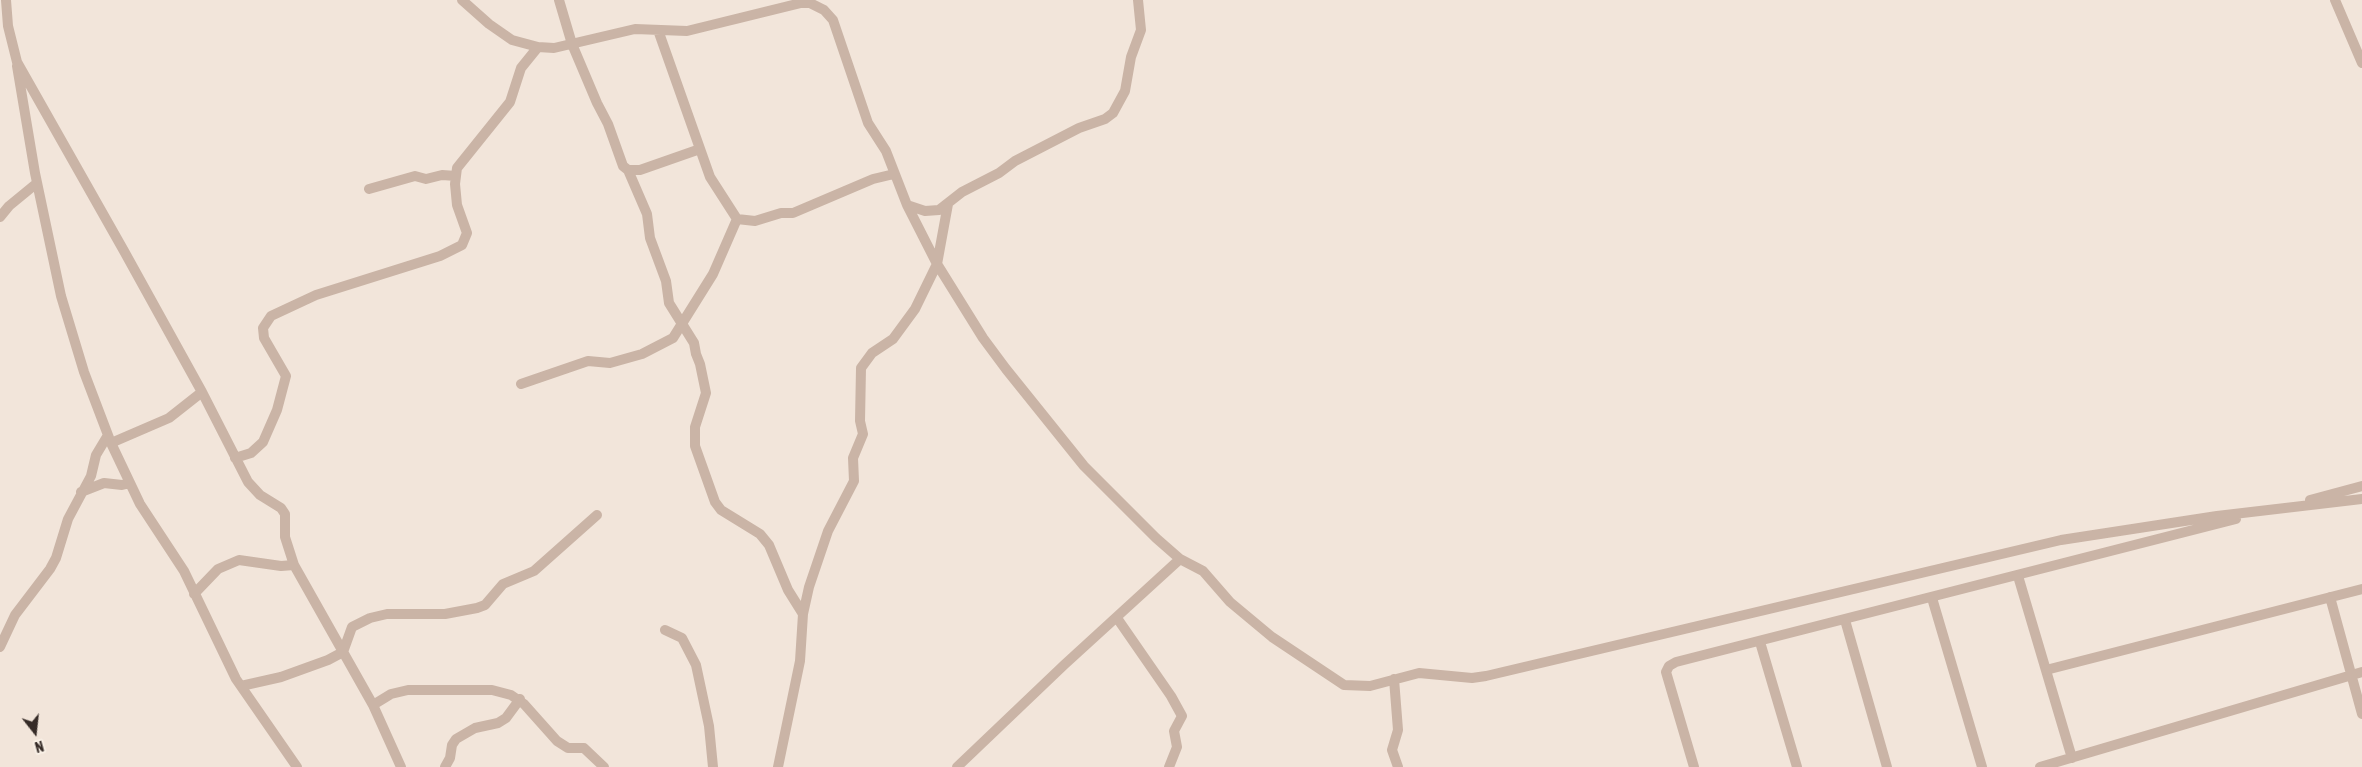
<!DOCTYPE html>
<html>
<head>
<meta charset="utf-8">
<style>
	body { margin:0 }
	#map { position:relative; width:2362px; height:767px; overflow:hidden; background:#f2e5da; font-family:"Asap Condensed",sans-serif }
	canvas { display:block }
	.north { position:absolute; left:10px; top:707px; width:50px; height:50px; -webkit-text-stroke:4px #f9f0e6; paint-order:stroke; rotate:164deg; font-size:14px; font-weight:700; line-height:20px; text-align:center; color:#362b27 }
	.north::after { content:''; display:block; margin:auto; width:18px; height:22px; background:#362b27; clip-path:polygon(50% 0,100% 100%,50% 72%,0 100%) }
</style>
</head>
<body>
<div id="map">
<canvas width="2362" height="767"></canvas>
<div class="north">N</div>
</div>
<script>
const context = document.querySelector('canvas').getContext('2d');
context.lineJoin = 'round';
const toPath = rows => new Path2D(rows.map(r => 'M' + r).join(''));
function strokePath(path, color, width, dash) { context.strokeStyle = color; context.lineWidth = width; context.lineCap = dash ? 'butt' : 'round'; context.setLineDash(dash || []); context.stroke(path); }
strokePath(toPath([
	[6,0,8,26,17,62,124,251,202,392,248,482,260,495,281,508,285,514,285,537,294,565,373,705,401,767],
	[462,0,489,24,512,40,538,47,554,48,635,29,687,31,801,3,810,3,824,10,833,20,868,123,886,151,907,205,937,264,983,338,1006,369,1084,466,1156,538,1180,559,1203,571,1230,602,1272,637,1344,685,1370,686,1419,673,1472,678,1486,676,2061,540,2217,516,2362,499],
	[559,0,572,44,597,103,608,124,623,166,628,170,640,170,700,149],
	[2335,0,2362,63],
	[658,30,710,177,737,219,755,221,781,213,793,213,873,179,894,174],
	[17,66,35,173,61,296,84,372,111,443,140,504,184,571,236,679,297,767],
	[628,170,647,214,650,238,666,281,669,303,694,343,696,354,700,364,706,393,695,427,695,446,715,502,721,510,760,534,769,545,788,590,803,614],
	[369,189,415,176,426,179,442,175,456,176],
	[907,205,925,211,939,210,962,192,999,173,1015,161,1079,128,1105,119,1113,113,1125,91,1131,57,1141,30,1138,0],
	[0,217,9,206,37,183],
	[521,384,588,361,610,363,642,354,673,338,713,274,737,219],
	[111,443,169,418,202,392],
	[235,458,251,453,263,442,277,410,286,376,264,338,263,328,271,316,316,295,440,256,462,245,467,233,457,205,455,184,457,168,510,102,521,68,538,47],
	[81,492,104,483,122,485,130,483],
	[2310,500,2362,486],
	[2018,576,2072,758],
	[194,594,218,569,239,560,281,566,294,565],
	[2330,597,2362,714],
	[1932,598,1982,767],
	[1117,618,1171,696,1182,716,1174,731,1177,747,1169,767],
	[1845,620,1887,767],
	[665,630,682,638,696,665,709,726,713,767],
	[1760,642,1797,767],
	[0,647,15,615,50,569,56,558,68,519,91,476,96,455,108,435],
	[2046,670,2362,589],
	[1394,679,1398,730,1392,750,1398,767],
	[241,686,281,677,328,660,343,652,352,627,370,618,387,614,445,614,477,608,485,605,503,584,534,571,597,515],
	[373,705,391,694,408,690,492,690,511,695,524,704,557,741,568,748,584,748,604,767],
	[445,767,450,758,452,745,456,739,475,728,498,723,506,718,520,699],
	[778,767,800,661,803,614,809,587,828,531,854,481,853,458,863,434,860,421,861,368,872,353,893,339,915,309,937,264,948,204],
	[957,767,1064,665,1180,559],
	[1694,767,1666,672,1669,666,1676,662,2236,519],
	[2040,767,2362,672]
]), '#cab4a6', 10);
</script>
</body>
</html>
